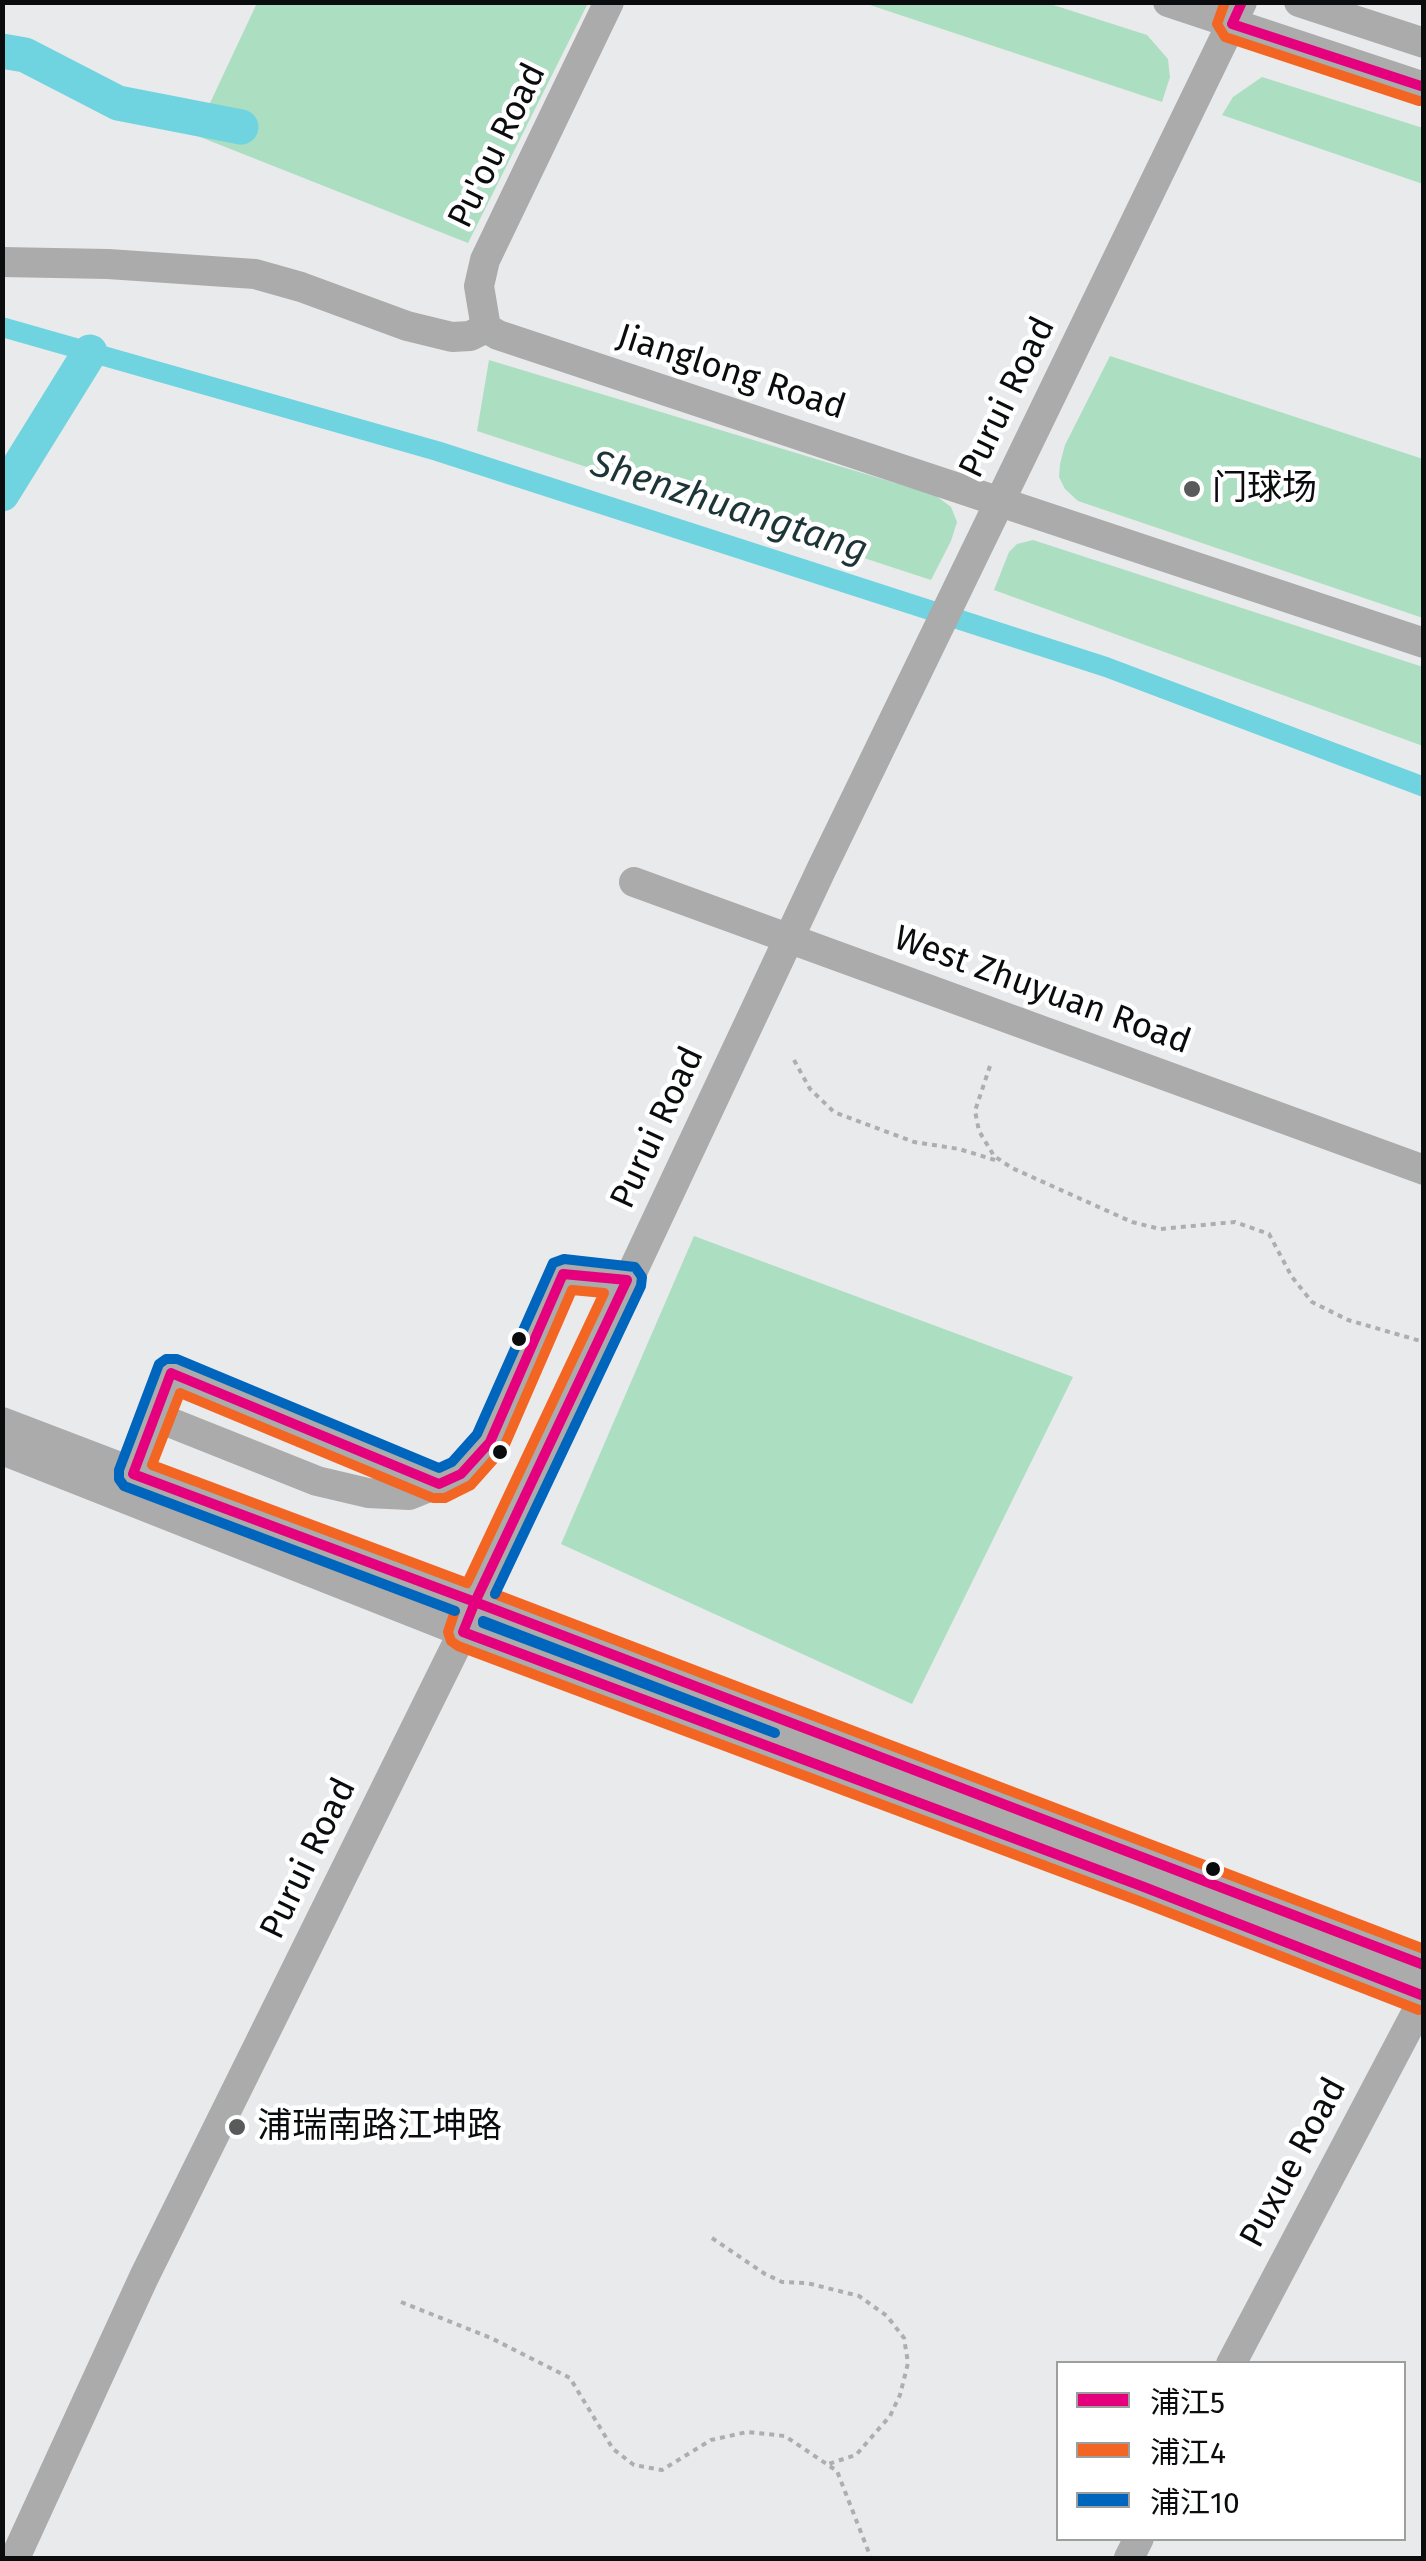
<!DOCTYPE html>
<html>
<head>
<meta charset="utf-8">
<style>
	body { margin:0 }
	#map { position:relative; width:1426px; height:2561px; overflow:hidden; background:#e9eaec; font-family:"Fira Sans","Noto Sans SC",sans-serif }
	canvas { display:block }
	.frame { position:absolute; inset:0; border:5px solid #0b0c0d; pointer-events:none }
	.legend { position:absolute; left:1056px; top:2361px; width:350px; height:180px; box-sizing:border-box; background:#fff; border:2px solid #9d9e9e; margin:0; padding:12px 18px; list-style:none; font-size:30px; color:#0b0c0d }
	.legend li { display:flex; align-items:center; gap:20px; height:50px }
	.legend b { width:50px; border:2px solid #9d9e9e }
</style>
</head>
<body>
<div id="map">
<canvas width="1426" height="2561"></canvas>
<div class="frame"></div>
<ul class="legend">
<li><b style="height:12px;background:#e5007d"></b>浦江5</li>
<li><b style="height:12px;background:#f26522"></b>浦江4</li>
<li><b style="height:12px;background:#0065bd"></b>浦江10</li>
</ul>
</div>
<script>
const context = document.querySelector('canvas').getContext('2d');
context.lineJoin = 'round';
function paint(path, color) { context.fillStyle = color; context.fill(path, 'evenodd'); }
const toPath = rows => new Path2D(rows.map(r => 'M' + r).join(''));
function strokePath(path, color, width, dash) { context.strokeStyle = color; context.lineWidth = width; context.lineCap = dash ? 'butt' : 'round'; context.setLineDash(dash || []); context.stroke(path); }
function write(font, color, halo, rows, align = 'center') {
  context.font = font + ' "Fira Sans","Noto Sans SC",sans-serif'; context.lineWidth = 9; context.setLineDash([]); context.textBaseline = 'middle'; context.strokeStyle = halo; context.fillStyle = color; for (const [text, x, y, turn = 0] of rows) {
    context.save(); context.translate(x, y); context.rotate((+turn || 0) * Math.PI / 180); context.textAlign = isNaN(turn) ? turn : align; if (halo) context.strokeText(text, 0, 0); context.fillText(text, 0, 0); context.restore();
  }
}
paint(toPath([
	[257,3,257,2,588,3,468,243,195,135],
	[864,3,1047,3,1147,35,1168,59,1170,77,1162,102],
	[1262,77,1423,128,1423,184,1222,115,1233,97],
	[1110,356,1423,459,1423,618,1078,501,1065,489,1059,477,1060,464,1065,445],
	[489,360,935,495,951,507,957,522,951,541,931,580,477,431],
	[1033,540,1423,667,1423,746,994,590,1009,552,1017,544],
	[694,1236,1073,1377,912,1704,561,1544]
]), '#acdec1');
strokePath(toPath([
	[2,327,437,451,1106,667,1424,787]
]), '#6fd4df', 20);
strokePath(toPath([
	[2,51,25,55,118,103,241,127],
	[2,494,90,352]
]), '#6fd4df', 35);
strokePath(toPath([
	[794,1060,810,1089,834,1112,914,1142,959,1149,995,1160],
	[990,1066,975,1111,979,1131,994,1156,1012,1168,1132,1222,1160,1229,1235,1222,1269,1234,1292,1277,1312,1302,1348,1320,1424,1342],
	[712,2238,765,2274,782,2282,807,2283,859,2296,887,2316,904,2338,908,2363,900,2395,890,2416,856,2455,828,2464],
	[401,2302,491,2338,570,2378,613,2449,634,2465,662,2470,711,2440,747,2432,785,2436,837,2471,871,2558]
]), '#aeaeb0', 4, [5, 5]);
strokePath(toPath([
	[1168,2,1424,87],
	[1299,2,1424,43],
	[2,262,108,264,255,274,301,287,407,326,452,337,470,336,486,328],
	[486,328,498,335,1424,643],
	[486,328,479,286,485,260,609,2],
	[634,882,1424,1170],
	[154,1416,317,1481,368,1493,409,1495,461,1474,490,1442,563,1274,627,1280],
	[2,1422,1424,1965],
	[2,1450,463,1632,1144,1887,1424,1996],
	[133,1474,171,1373,439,1484],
	[1231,2364,1424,1998],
	[15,2558,144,2277,463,1632,822,868,1242,2],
	[1129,2558,1139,2538]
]), '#ababab', 30);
strokePath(toPath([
	[1242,2,1232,24,1424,87],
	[563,1274,627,1280,475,1602,133,1474,171,1373,439,1484,461,1474,490,1442,563,1274],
	[475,1602,1424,1965],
	[475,1602,463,1632,1144,1887,1424,1996]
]), '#e5007d', 10);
strokePath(toPath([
	[1225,2,1217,24,1225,37,1419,101],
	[572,1290,604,1293,467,1583,152,1465,180,1393,433,1498,445,1498,471,1485,503,1449,572,1290],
	[495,1594,1424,1949],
	[455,1611,448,1632,451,1641,458,1646,1139,1901,1419,2010]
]), '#f26522', 10);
strokePath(toPath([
	[455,1611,124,1486,119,1479,119,1470,159,1364,166,1359,177,1359,439,1468,452,1462,477,1434,553,1263,564,1259,635,1267,642,1277,641,1286,495,1594],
	[483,1621,775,1733,483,1623,483,1621]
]), '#0065bd', 10);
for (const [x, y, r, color] of [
	[1192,489,10,"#595a5b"],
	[519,1339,9,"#0b0c0d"],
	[500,1452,9,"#0b0c0d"],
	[1213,1869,9,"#0b0c0d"],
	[237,2127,10,"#595a5b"]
]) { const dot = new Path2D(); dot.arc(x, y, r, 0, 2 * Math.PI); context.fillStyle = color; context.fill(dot); strokePath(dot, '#fff', 4); }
write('35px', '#0b0c0d', '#fff', [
	["Pu'ou Road",498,146,-64],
	["Jianglong Road",731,373,18],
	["Purui Road",1008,398,-64],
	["West Zhuyuan Road",1042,991,20],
	["Purui Road",658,1128,-65],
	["Purui Road",309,1859,-64],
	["Puxue Road",1294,2163,-62]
]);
write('35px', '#0b0c0d', '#fff', [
	["门球场",1212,489],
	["浦瑞南路江坤路",257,2127]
], 'left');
write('italic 38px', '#1e3538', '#fff', [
	["Shenzhuangtang",729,508,18]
]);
</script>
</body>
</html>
